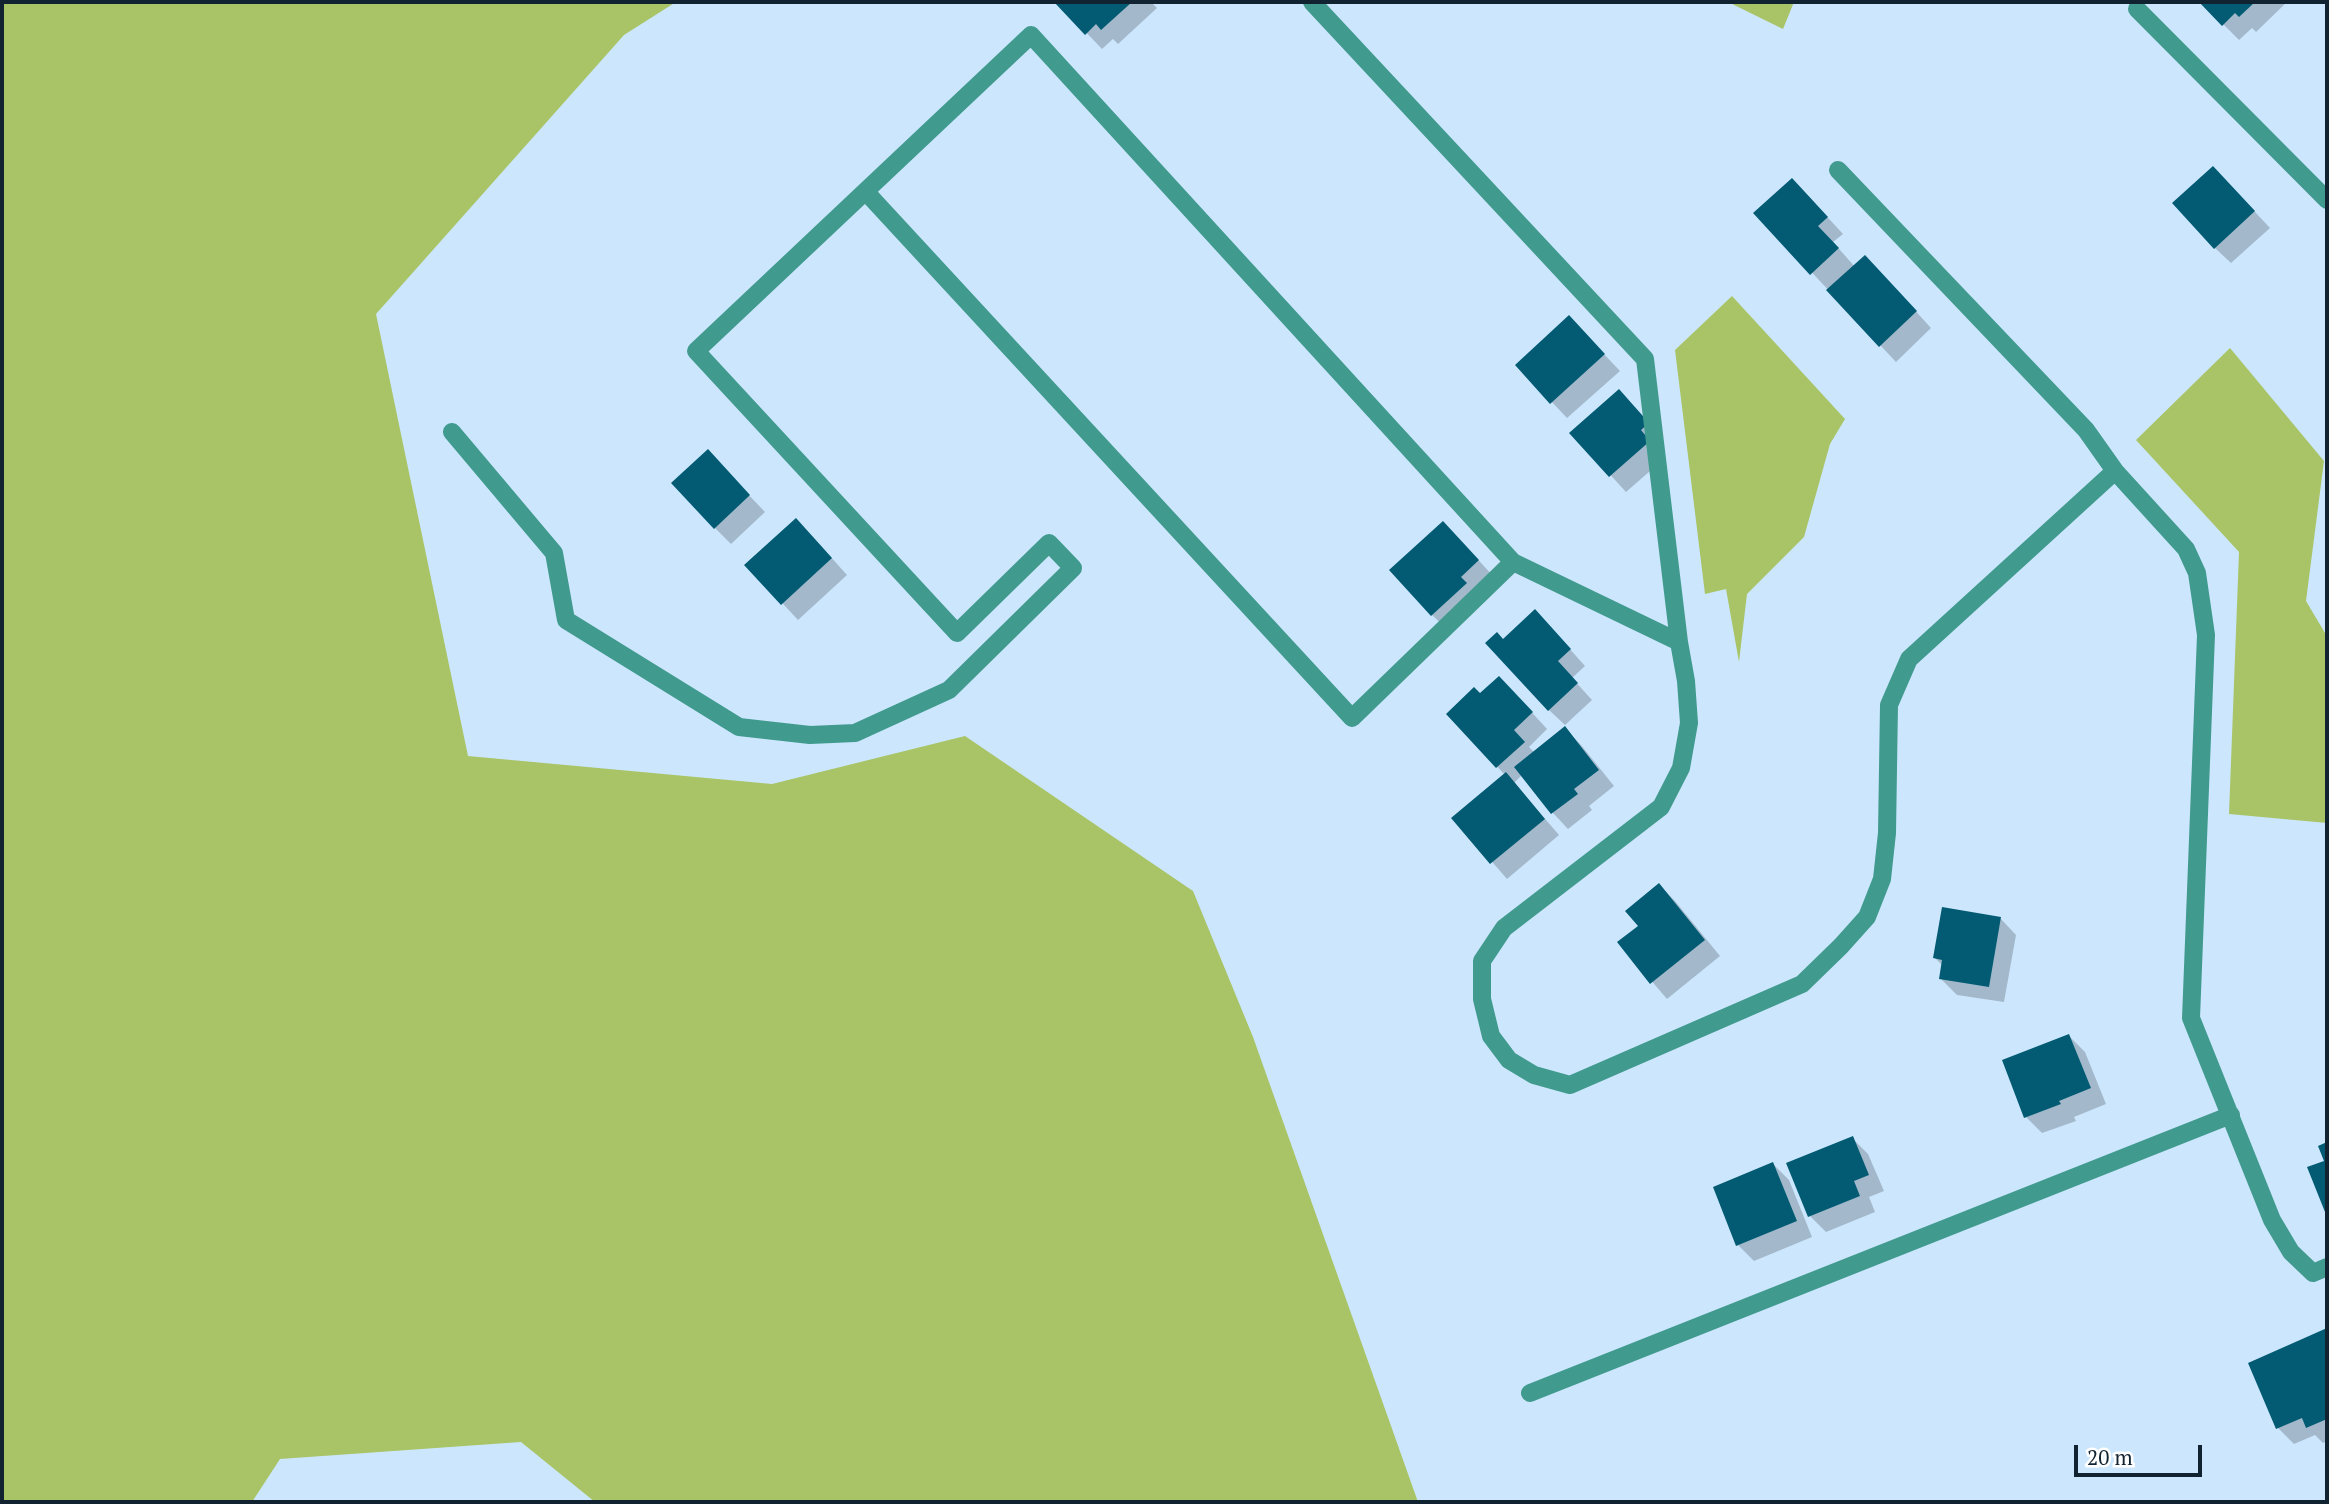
<!DOCTYPE html>
<html>
<head>
<meta charset="utf-8">
<style>
	body { margin:0 }
	#map { position:relative; width:2329px; height:1504px; overflow:hidden; background:#cce7fd; font-family:"PT Serif",serif }
	canvas { display:block }
	.frame { position:absolute; inset:0; border:4px solid #112330; pointer-events:none }
	.scale { position:absolute; left:2074px; top:1445px; width:128px; height:32px; box-sizing:border-box; border:4px solid #112330; border-top:0; padding-left:9px; font-size:21px; line-height:24px; white-space:nowrap; color:#112330; -webkit-text-stroke:5px #fff; paint-order:stroke }
</style>
</head>
<body>
<div id="map">
<canvas width="2329" height="1504"></canvas>
<div class="frame"></div>
<div class="scale">20 m</div>
</div>
<script>
const context = document.querySelector('canvas').getContext('2d');
context.lineJoin = 'round';
function paint(path, color) { context.fillStyle = color; context.fill(path, 'evenodd'); }
const toPath = rows => new Path2D(rows.map(r => 'M' + r).join(''));
function strokePath(path, color, width, dash) { context.strokeStyle = color; context.lineWidth = width; context.lineCap = dash ? 'butt' : 'round'; context.setLineDash(dash || []); context.stroke(path); }
paint(toPath([
	[2,2,676,2,624,35,376,314,468,756,772,784,965,736,1193,891,1253,1037,1418,1502,595,1502,521,1442,280,1459,252,1502,2,1502],
	[1728,2,1794,2,1783,29],
	[1732,296,1845,419,1830,444,1804,537,1747,594,1739,662,1726,589,1705,594,1675,350],
	[2230,348,2324,461,2306,601,2325,633,2327,646,2327,823,2229,814,2239,552,2136,440]
]), '#a9c466');
paint(toPath([
	[1057,2,1151,2,1157,8,1118,44,1113,39,1102,49],
	[2201,2,2287,2,2256,32,2252,28,2239,40],
	[2229,184,2270,228,2231,263,2215,248],
	[1808,196,1843,234,1833,242,1855,267,1881,273,1931,328,1896,362,1756,213],
	[1585,334,1620,371,1567,418,1517,365],
	[1635,407,1663,439,1655,447,1665,458,1626,492,1572,433],
	[723,468,765,512,731,544,715,528],
	[812,536,847,575,798,620,747,565],
	[1459,539,1494,577,1448,630,1432,615],
	[1551,628,1585,666,1572,678,1592,700,1565,725,1549,710],
	[1515,694,1547,729,1529,747,1535,753,1565,729,1581,745,1614,786,1589,806,1592,810,1568,829,1553,813,1522,775,1514,783,1559,835,1507,879,1454,818,1505,775,1448,714,1480,696],
	[1659,885,1675,901,1720,956,1667,999,1619,943,1640,926],
	[2001,919,2016,935,2004,1002,1957,995,1941,979,1943,966,1935,958],
	[2069,1036,2085,1052,2106,1104,2074,1117,2076,1121,2042,1133,2026,1117,2004,1061],
	[1852,1138,1868,1154,1884,1191,1869,1197,1875,1212,1826,1232,1810,1216],
	[1773,1164,1789,1180,1812,1237,1754,1261,1738,1245],
	[2326,1330,2327,1441,2323,1443,2315,1435,2294,1444,2278,1428,2250,1364]
]), '#0003');
paint(toPath([
	[1054,2,1132,2,1101,30,1096,24,1085,35],
	[2199,2,2255,2,2239,17,2235,13,2222,26],
	[2213,166,2255,211,2214,249,2172,203],
	[1792,178,1828,217,1818,226,1839,248,1810,275,1753,213],
	[1865,255,1917,311,1879,347,1826,290],
	[1569,315,1605,354,1550,404,1515,365],
	[1619,389,1649,423,1641,430,1650,441,1609,477,1569,433],
	[708,449,750,495,714,529,671,483],
	[796,518,832,558,781,605,744,565],
	[1443,521,1479,560,1461,577,1467,583,1431,616,1389,570],
	[1535,609,1571,649,1558,661,1578,683,1548,711,1485,643,1497,632,1503,639],
	[1499,676,1533,712,1514,730,1525,742,1496,768,1446,714,1474,687,1480,693],
	[1565,726,1599,770,1574,789,1578,794,1551,814,1514,767],
	[1506,772,1545,819,1490,864,1451,818],
	[1659,883,1705,940,1650,984,1617,942,1638,926,1625,911],
	[1942,907,2001,917,1989,987,1939,979,1942,960,1933,958],
	[2069,1034,2091,1088,2059,1101,2061,1104,2024,1118,2002,1060],
	[1853,1136,1869,1175,1854,1181,1860,1196,1808,1217,1786,1163],
	[2327,1142,2327,1217,2307,1167,2324,1161,2318,1146],
	[1773,1162,1797,1221,1736,1246,1713,1187],
	[2327,1328,2327,1419,2306,1428,2302,1418,2276,1429,2248,1363]
]), '#025b72');
strokePath(toPath([
	[1312,2,1645,359,1679,642,1686,681,1689,723,1681,768,1661,807,1504,928,1482,961,1482,999,1491,1036,1509,1060,1534,1075,1570,1085,1802,984,1841,946,1867,917,1882,879,1887,833,1889,705,1909,659,2115,471],
	[2137,9,2327,200],
	[1838,170,2086,430,2115,471,2186,549,2197,573,2206,635,2191,1018,2272,1220,2291,1252,2313,1273,2327,1267],
	[866,192,1352,718,1513,562],
	[452,432,554,553,566,620,739,727,810,735,855,733,949,690,1073,568,1049,543,957,633,696,351,1031,35,1513,562,1679,642],
	[1530,1393,2231,1115]
]), '#419a8e', 18);
</script>
</body>
</html>
